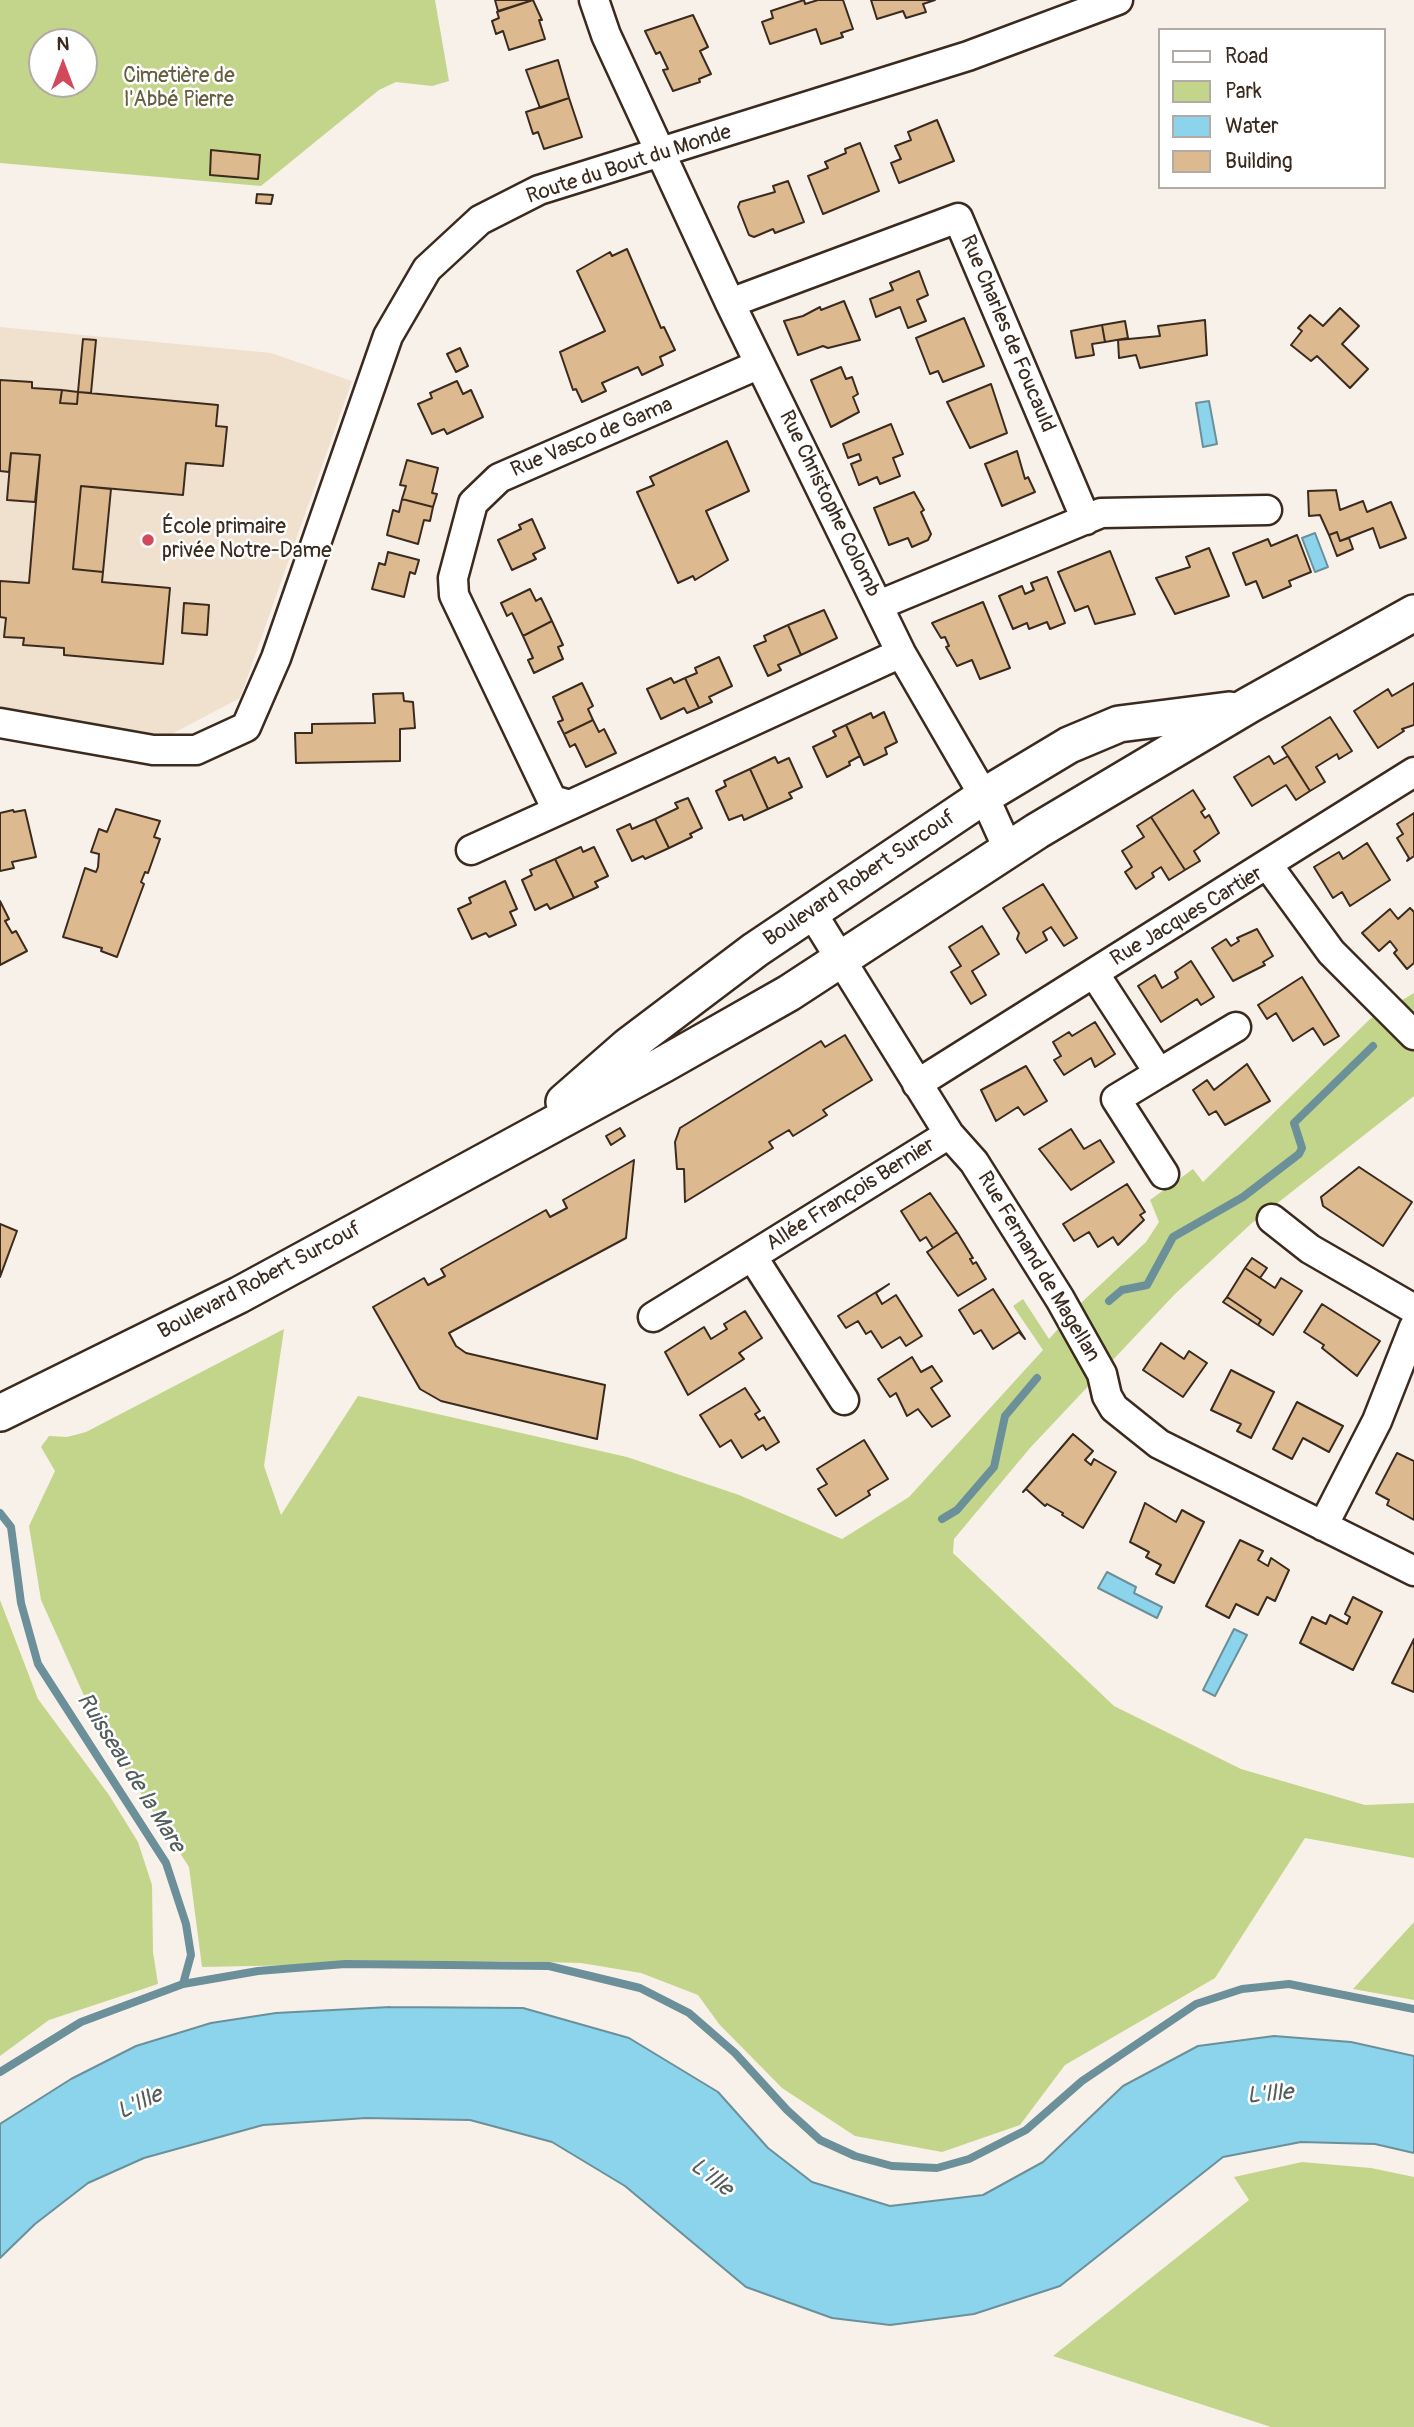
<!DOCTYPE html>
<html>
<head>
<meta charset="utf-8">
<style>
	body { margin:0 }
	#map { position:relative; width:1414px; height:2427px; overflow:hidden; background:#f8f1e9; font-family:Pangolin,sans-serif }
	canvas { display:block }
	.legend { position:absolute; left:1158px; top:28px; width:228px; height:161px; box-sizing:border-box; background:#fff; border:2px solid #b1aaa5; margin:0; padding:9px 12px; list-style:none; font-size:21px; color:#3b2a1e }
	.legend li { display:flex; align-items:center; gap:14px; height:35px }
	.legend b { width:35px; border:2px solid #b1aaa5 }
	.north { position:absolute; left:28px; top:28px; width:70px; height:70px; box-sizing:border-box; background:#fff; border:2px solid #b1aaa5; border-radius:50%; rotate:0deg; font-size:19px; font-weight:700; line-height:28px; text-align:center; color:#3b2a1e }
	.north::after { content:''; display:block; margin:auto; width:24px; height:32px; background:#d1495b; clip-path:polygon(50% 0,100% 100%,50% 72%,0 100%) }
</style>
</head>
<body>
<div id="map">
<canvas width="1414" height="2427"></canvas>
<ul class="legend">
<li><b style="height:9px;background:#fff"></b>Road</li>
<li><b style="height:19px;background:#c3d58a"></b>Park</li>
<li><b style="height:19px;background:#8bd4ec"></b>Water</li>
<li><b style="height:19px;background:#ddb98f"></b>Building</li>
</ul>
<div class="north">N</div>
</div>
<script>
const context = document.querySelector('canvas').getContext('2d');
context.lineJoin = 'round';
function paint(path, color) { context.fillStyle = color; context.fill(path, 'evenodd'); }
const toPath = rows => new Path2D(rows.map(r => 'M' + r).join(''));
function strokePath(path, color, width, dash) { context.strokeStyle = color; context.lineWidth = width; context.lineCap = dash ? 'butt' : 'round'; context.setLineDash(dash || []); context.stroke(path); }
function write(font, color, halo, rows, align = 'center') {
  context.font = font + ' Pangolin,sans-serif'; context.lineWidth = 5; context.setLineDash([]); context.textBaseline = 'middle'; context.strokeStyle = halo; context.fillStyle = color; for (const [text, x, y, turn = 0] of rows) {
    context.save(); context.translate(x, y); context.rotate((+turn || 0) * Math.PI / 180); context.textAlign = isNaN(turn) ? turn : align; if (halo) context.strokeText(text, 0, 0); context.fillText(text, 0, 0); context.restore();
  }
}
paint(toPath([
	[0,327,271,353,352,381,240,698,166,737,0,710]
]), '#f0e0ce');
paint(toPath([
	[0,0,435,0,449,81,432,86,396,82,379,90,261,186,0,163],
	[42,42,84,42,84,84,42,84],
	[1414,993,1414,1096,1252,1223,1175,1294,1030,1448,954,1539,953,1553,1114,1706,1241,1769,1365,1805,1414,1803,1414,1858,1305,1838,1215,1978,1065,2065,1020,2125,942,2152,855,2136,782,2088,719,2024,698,1995,641,1973,581,1963,501,1961,202,1967,189,1867,99,1729,41,1600,29,1526,55,1471,41,1447,49,1436,67,1437,86,1432,284,1329,264,1466,281,1515,358,1396,627,1457,739,1495,842,1539,909,1497,1043,1350,1013,1306,1023,1299,1049,1339,1083,1301,1146,1242,1159,1222,1150,1200,1193,1169,1203,1182,1370,1019],
	[0,1600,38,1699,109,1795,138,1842,152,1885,153,1952,158,1984,49,2020,0,2056],
	[1414,1922,1414,2000,1353,1989],
	[1302,2162,1371,2168,1414,2177,1414,2427,1271,2427,1053,2356,1249,2200,1234,2177]
]), '#c3d58a');
const water = toPath([
	[1209,401,1217,444,1203,447,1196,403,1209,401],
	[1315,533,1328,567,1315,572,1302,538,1315,533],
	[1107,1572,1136,1587,1134,1593,1162,1607,1157,1618,1098,1588,1107,1572],
	[1234,1629,1247,1635,1215,1696,1203,1690,1234,1629],
	[390,2007,523,2008,629,2038,718,2092,768,2148,812,2182,890,2206,983,2195,1043,2162,1123,2086,1198,2046,1274,2036,1351,2042,1414,2056,1414,2153,1375,2144,1301,2142,1223,2157,1060,2286,974,2314,890,2325,832,2318,746,2287,625,2186,552,2142,470,2120,366,2118,263,2125,144,2158,88,2183,35,2224,0,2258,0,2124,71,2079,136,2046,211,2023,276,2013,390,2007]
]);
paint(water, '#8bd4ec');
strokePath(water, '#6b909a', 2);
strokePath(toPath([
	[1109,1301,1122,1290,1147,1285,1173,1237,1243,1197,1299,1154,1302,1148,1294,1123,1373,1046],
	[0,1513,11,1527,21,1603,38,1664,166,1863,186,1924,191,1955,183,1984],
	[942,1519,957,1510,994,1467,1005,1416,1037,1378],
	[0,2072,81,2022,183,1984,258,1971,345,1964,549,1966,640,1988,689,2013,735,2053,787,2110,820,2140,855,2156,892,2166,937,2168,969,2159,1026,2130,1082,2081,1196,2004,1242,1989,1289,1984,1414,2009]
]), '#6b909a', 8);
const building = toPath([
	[495,0,533,0,498,11,495,0],
	[533,0,542,20,539,20,545,39,509,50,503,31,496,34,492,21,499,18,497,12,533,0],
	[804,0,805,4,818,0,843,0,853,29,841,33,843,37,821,44,816,29,770,44,762,22,773,18,771,11,804,0],
	[871,0,935,0,923,4,926,12,906,18,903,11,877,19,871,0],
	[693,15,708,47,700,51,711,74,699,79,700,82,673,91,663,70,668,69,660,52,656,54,645,31,693,15],
	[558,60,569,98,540,108,526,70,558,60],
	[569,98,582,137,544,149,538,132,533,134,526,112,569,98],
	[937,120,954,161,899,183,891,163,901,159,895,146,911,140,908,132,937,120],
	[860,143,879,191,823,214,808,176,828,168,825,162,846,153,845,149,860,143],
	[211,150,260,155,258,179,210,175,211,150],
	[788,181,804,222,775,233,773,229,754,237,749,235,738,207,740,202,775,192,773,186,788,181],
	[257,194,273,195,271,204,256,203,257,194],
	[627,249,661,328,664,327,675,350,660,357,663,365,642,375,638,367,602,383,606,391,582,402,576,389,573,390,560,352,605,331,577,271,610,252,612,256,627,249],
	[919,271,928,295,917,300,926,321,908,328,900,307,876,317,870,299,893,290,890,283,919,271],
	[844,301,860,340,828,348,823,346,798,355,784,321,803,316,820,307,821,310,844,301],
	[1340,308,1359,326,1342,344,1368,369,1350,388,1317,356,1311,361,1291,345,1302,331,1298,328,1310,315,1323,326,1340,308],
	[964,318,984,366,943,382,938,371,930,374,916,338,964,318],
	[1205,320,1207,355,1140,368,1136,355,1119,358,1118,340,1160,336,1158,326,1205,320],
	[1125,321,1128,338,1105,342,1102,325,1125,321],
	[1102,325,1105,342,1092,344,1094,355,1076,358,1071,331,1102,325],
	[83,339,96,340,91,393,78,392,83,339],
	[460,348,468,366,456,372,447,354,460,348],
	[841,367,846,379,852,377,858,394,853,397,859,412,831,427,811,380,841,367],
	[0,380,32,382,32,388,62,390,60,403,77,404,78,392,218,405,216,426,227,427,223,466,186,463,183,495,81,486,73,569,103,572,102,582,170,588,163,664,64,655,64,648,23,645,24,638,4,637,6,618,0,617,0,581,29,583,40,455,11,453,9,472,0,471,0,380],
	[457,381,463,394,471,390,483,417,447,434,444,429,432,434,418,404,432,398,430,393,457,381],
	[991,384,1007,433,970,448,947,402,991,384],
	[62,390,78,392,77,404,60,403,62,390],
	[891,424,903,454,893,458,900,476,880,484,877,477,859,485,851,464,861,460,859,454,848,458,843,444,891,424],
	[727,441,749,491,706,511,728,560,695,580,693,576,678,583,637,492,654,485,650,477,727,441],
	[1017,451,1025,479,1028,477,1035,492,1002,506,985,464,1017,451],
	[11,453,40,455,35,502,7,500,11,453],
	[407,460,438,468,432,493,437,494,433,507,402,499,406,486,400,485,407,460],
	[81,486,111,489,103,572,73,569,81,486],
	[1336,490,1340,510,1363,501,1367,512,1391,502,1406,538,1380,548,1373,528,1340,541,1337,532,1329,535,1320,515,1309,516,1308,491,1336,490],
	[914,492,924,510,921,512,931,534,928,540,912,547,908,538,889,545,874,508,914,492],
	[402,499,433,507,430,521,424,520,418,544,387,535,393,510,399,512,402,499],
	[532,519,545,548,533,554,536,559,512,570,498,540,521,529,519,525,532,519],
	[1337,532,1340,541,1349,538,1353,549,1337,556,1329,535,1337,532],
	[1297,535,1311,572,1289,581,1291,586,1263,598,1256,581,1246,585,1233,553,1268,539,1271,546,1297,535],
	[1209,548,1229,596,1175,614,1156,578,1190,567,1186,557,1209,548],
	[1110,551,1135,614,1095,624,1088,606,1075,611,1058,572,1110,551],
	[388,552,419,560,415,574,410,572,404,597,372,589,379,563,385,565,388,552],
	[1047,577,1065,623,1050,629,1047,622,1029,629,1027,623,1013,629,999,596,1022,586,1025,594,1034,590,1031,583,1047,577],
	[530,589,536,601,541,598,552,621,523,636,512,613,507,616,501,603,530,589],
	[983,602,1010,668,980,679,972,660,957,666,946,647,949,646,945,637,941,638,932,623,983,602],
	[184,603,209,605,207,635,182,633,184,603],
	[824,610,837,638,801,655,788,625,824,610],
	[552,621,563,645,558,647,563,659,534,673,528,660,533,658,523,636,552,621],
	[788,625,801,655,778,665,781,670,768,676,754,646,766,641,764,636,788,625],
	[719,657,732,686,709,697,712,702,699,708,685,678,697,673,695,668,719,657],
	[671,678,674,683,685,678,699,708,687,713,684,708,661,719,647,689,671,678],
	[582,683,593,706,588,709,593,720,564,734,558,722,563,720,553,697,582,683],
	[1414,683,1414,725,1402,729,1404,731,1378,748,1354,711,1388,689,1392,696,1414,683],
	[403,693,404,701,413,702,415,728,400,729,400,761,296,763,295,733,312,733,312,724,375,723,373,694,403,693],
	[884,712,897,742,885,748,887,754,864,765,846,725,871,713,873,718,884,712],
	[1330,717,1352,751,1339,759,1337,754,1316,767,1325,782,1310,791,1282,747,1330,717],
	[593,720,599,732,604,729,616,753,586,767,575,744,570,747,564,734,593,720],
	[846,725,860,756,849,762,850,765,827,777,813,747,836,736,833,731,846,725],
	[1269,756,1274,764,1288,756,1310,791,1296,800,1286,785,1252,806,1234,777,1269,756],
	[775,757,778,763,789,758,802,787,789,793,792,798,768,809,750,769,775,757],
	[750,769,768,809,744,820,742,815,729,820,716,791,726,786,724,781,750,769],
	[1193,790,1205,809,1201,812,1205,818,1209,815,1219,833,1194,851,1200,861,1185,870,1151,817,1193,790],
	[688,798,702,828,690,834,692,837,669,848,655,819,678,808,675,803,688,798],
	[116,809,160,821,154,837,160,839,148,873,145,872,141,882,144,884,117,957,101,951,102,948,63,937,85,868,96,872,98,867,99,854,91,852,99,829,107,832,116,809],
	[13,810,14,812,25,810,36,857,12,862,14,868,0,871,0,813,13,810],
	[1414,813,1414,856,1407,861,1409,858,1397,838,1403,834,1397,824,1414,813],
	[1151,817,1185,870,1169,880,1161,867,1152,873,1154,877,1136,889,1125,872,1132,867,1122,851,1144,837,1137,826,1151,817],
	[655,819,669,848,645,859,643,856,632,861,617,830,630,824,632,829,655,819],
	[1367,843,1390,880,1350,906,1342,892,1333,898,1314,867,1339,852,1343,859,1367,843],
	[581,847,583,852,594,847,608,876,595,882,598,887,574,898,555,859,581,847],
	[555,859,574,898,550,909,547,904,535,910,522,880,532,875,530,870,555,859],
	[505,881,517,909,510,912,516,925,489,937,486,933,472,939,458,909,471,903,469,898,505,881],
	[1043,884,1077,938,1064,946,1051,927,1043,932,1047,940,1026,953,1017,939,1019,933,1003,908,1043,884],
	[0,901,9,919,5,921,12,933,16,931,27,951,0,965,0,901],
	[1410,908,1414,912,1414,963,1407,969,1394,953,1397,950,1390,941,1379,951,1362,933,1390,909,1398,919,1410,908],
	[982,926,999,954,972,971,986,995,971,1004,951,972,961,966,949,947,982,926],
	[1257,929,1273,956,1263,962,1265,965,1233,981,1212,948,1226,939,1231,946,1239,941,1237,938,1257,929],
	[1191,961,1214,997,1201,1005,1197,999,1161,1022,1138,986,1155,975,1162,988,1178,978,1175,972,1191,961],
	[1302,977,1339,1036,1324,1045,1313,1028,1293,1041,1276,1013,1267,1019,1258,1005,1302,977],
	[1095,1022,1115,1054,1095,1067,1091,1058,1064,1075,1054,1060,1061,1056,1053,1042,1069,1032,1072,1036,1095,1022],
	[845,1035,872,1080,823,1110,827,1115,793,1136,789,1130,769,1142,773,1148,685,1202,684,1169,677,1169,675,1142,680,1128,821,1041,825,1047,845,1035],
	[1247,1064,1270,1101,1225,1125,1216,1111,1209,1115,1193,1090,1207,1080,1214,1090,1247,1064],
	[1026,1066,1047,1101,1024,1115,1018,1107,996,1121,981,1090,1026,1066],
	[620,1128,625,1136,611,1145,606,1136,620,1128],
	[1071,1129,1084,1149,1100,1140,1114,1162,1071,1190,1039,1149,1071,1129],
	[634,1160,626,1238,449,1333,456,1346,466,1353,605,1385,597,1439,441,1401,420,1389,373,1307,424,1278,428,1285,445,1276,441,1269,546,1210,550,1217,567,1208,563,1200,634,1160],
	[1359,1167,1412,1202,1383,1246,1323,1206,1321,1197,1359,1167],
	[1127,1184,1145,1212,1140,1215,1144,1220,1118,1245,1113,1237,1098,1247,1089,1232,1074,1241,1063,1224,1127,1184],
	[930,1193,957,1232,933,1248,926,1237,920,1241,901,1211,930,1193],
	[0,1224,17,1231,0,1277,0,1224],
	[957,1232,973,1258,970,1259,973,1264,976,1262,986,1279,958,1296,927,1252,957,1232],
	[1252,1258,1267,1268,1260,1278,1245,1268,1252,1258],
	[1245,1268,1275,1288,1281,1278,1302,1291,1273,1335,1258,1325,1261,1320,1227,1297,1245,1268],
	[889,1284,876,1293,882,1304,896,1295,922,1336,906,1346,900,1337,882,1348,871,1331,866,1334,858,1321,846,1328,838,1316,889,1284],
	[993,1289,1025,1339,1019,1332,993,1349,981,1330,974,1334,959,1310,993,1289],
	[1227,1297,1261,1320,1258,1325,1223,1302,1227,1297],
	[1322,1304,1380,1341,1357,1376,1322,1348,1324,1345,1304,1332,1322,1304],
	[745,1311,762,1338,739,1353,744,1359,688,1395,665,1352,704,1327,711,1339,727,1329,724,1324,745,1311],
	[1161,1343,1184,1359,1189,1351,1207,1363,1183,1397,1143,1370,1161,1343],
	[912,1357,921,1372,932,1366,942,1381,931,1388,950,1416,932,1427,918,1409,907,1416,896,1393,890,1397,878,1379,912,1357],
	[1231,1370,1274,1392,1251,1438,1237,1431,1241,1424,1211,1410,1231,1370],
	[745,1388,760,1411,755,1414,759,1420,764,1417,779,1442,766,1450,763,1445,742,1458,731,1440,720,1447,700,1415,745,1388],
	[1297,1402,1343,1426,1329,1452,1303,1438,1292,1459,1273,1449,1297,1402],
	[1073,1434,1093,1451,1085,1460,1091,1465,1094,1459,1116,1472,1083,1528,1062,1515,1063,1513,1047,1504,1045,1506,1026,1489,1023,1492,1073,1434],
	[864,1440,888,1479,868,1491,870,1495,836,1516,818,1489,827,1484,817,1469,864,1440],
	[1397,1453,1414,1461,1414,1520,1387,1505,1389,1500,1376,1493,1397,1453],
	[1145,1503,1176,1522,1182,1510,1204,1522,1174,1583,1156,1574,1161,1565,1146,1557,1149,1552,1130,1542,1145,1503],
	[1240,1540,1263,1551,1258,1560,1268,1566,1271,1558,1289,1570,1275,1601,1267,1597,1258,1615,1236,1604,1229,1618,1206,1606,1240,1540],
	[1353,1597,1382,1612,1353,1670,1300,1643,1312,1617,1326,1624,1330,1615,1347,1624,1350,1617,1345,1614,1353,1597],
	[1414,1639,1414,1692,1392,1683,1414,1639]
]);
paint(building, '#ddb98f');
strokePath(building, '#3b2a1e', 2);
const minor = toPath([
	[594,0,606,35,730,303,901,653,984,796,1008,849],
	[730,303,958,218,1086,520],
	[760,364,499,478,473,503,453,578,454,595,552,800,570,805,901,653],
	[879,605,1101,513,1267,510],
	[0,723,153,750,196,750,246,727,276,658,388,336,427,269,480,220,539,190,968,56,1118,0],
	[471,850,570,805],
	[1267,864,1414,772],
	[812,913,949,1134,974,1162,1060,1299,1102,1374,1107,1396,1114,1408,1159,1444,1414,1571],
	[1094,973,1159,1073,1236,1027],
	[1159,1073,1116,1099,1164,1174],
	[917,1084,1267,864,1331,952,1414,1035],
	[1272,1219,1310,1249,1414,1309],
	[653,1317,752,1256],
	[844,1400,752,1256,949,1134],
	[1323,1526,1377,1421,1414,1327]
]);
const tertiary = toPath([
	[564,1102,628,1046,755,950,984,796,1069,745,1119,724,1229,710],
	[0,1413,239,1295,664,1064,789,993,1037,831,1249,705,1414,613]
]);
strokePath(minor, '#3b2a1e', 33);
strokePath(tertiary, '#3b2a1e', 40);
strokePath(minor, '#fff', 28);
strokePath(tertiary, '#fff', 35);
for (const [x, y, r, color] of [
	[148,540,7,"#d1495b"]
]) { const dot = new Path2D(); dot.arc(x, y, r, 0, 2 * Math.PI); context.fillStyle = color; context.fill(dot); strokePath(dot, '#fff', 2.5); }
write('21px', '#645d3e', '#fff', [
	["Cimetière de",179,77],
	["l'Abbé Pierre",179,101]
]);
write('21px', '#3b2a1e', '#fff', [
	["Route du Bout du Monde",629,165,-18],
	["Rue Charles de Foucauld",1007,334,67],
	["Rue Vasco de Gama",592,438,-23],
	["Rue Christophe Colomb",829,504,64],
	["Boulevard Robert Surcouf",860,879,-34],
	["Rue Jacques Cartier",1187,917,-31],
	["Allée François Bernier",851,1195,-32],
	["Rue Fernand de Magellan",1038,1267,59],
	["Boulevard Robert Surcouf",260,1281,-28]
]);
write('21px', '#3b2a1e', '#fff', [
	["École primaire",162,528],
	["privée Notre-Dame",162,552]
], 'left');
write('italic 23px', '#535d5c', '#fff', [
	["Ruisseau de la Mare",130,1773,58],
	["L'Ille",1270,2095,-5],
	["L'Ille",140,2104,-25],
	["L'Ille",711,2178,38]
]);
</script>
</body>
</html>
